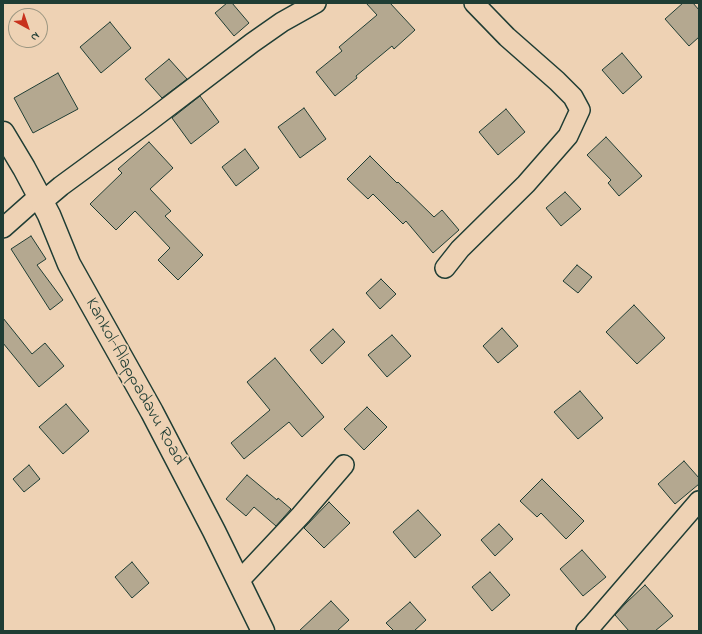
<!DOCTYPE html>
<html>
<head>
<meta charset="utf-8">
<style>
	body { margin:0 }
	#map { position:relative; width:702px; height:634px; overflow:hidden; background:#eed2b4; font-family:"Indie Flower",sans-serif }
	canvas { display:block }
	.frame { position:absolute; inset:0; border:4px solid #1f3d34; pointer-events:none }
	.north { position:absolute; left:8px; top:8px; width:40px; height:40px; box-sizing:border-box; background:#eed2b4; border:1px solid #9b9681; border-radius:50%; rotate:140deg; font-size:11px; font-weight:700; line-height:16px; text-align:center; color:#1f3d34 }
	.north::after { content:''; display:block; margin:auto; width:14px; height:18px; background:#c8321e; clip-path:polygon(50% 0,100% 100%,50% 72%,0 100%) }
</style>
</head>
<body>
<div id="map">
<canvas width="702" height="634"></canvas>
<div class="frame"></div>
<div class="north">N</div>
</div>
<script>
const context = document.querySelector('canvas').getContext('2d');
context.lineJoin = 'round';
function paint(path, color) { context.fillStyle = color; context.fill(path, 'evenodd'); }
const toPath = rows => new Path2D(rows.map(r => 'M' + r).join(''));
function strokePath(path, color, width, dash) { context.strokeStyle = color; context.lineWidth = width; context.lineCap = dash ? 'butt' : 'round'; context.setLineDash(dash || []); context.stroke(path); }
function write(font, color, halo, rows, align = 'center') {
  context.font = font + ' "Indie Flower",sans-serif'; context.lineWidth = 4; context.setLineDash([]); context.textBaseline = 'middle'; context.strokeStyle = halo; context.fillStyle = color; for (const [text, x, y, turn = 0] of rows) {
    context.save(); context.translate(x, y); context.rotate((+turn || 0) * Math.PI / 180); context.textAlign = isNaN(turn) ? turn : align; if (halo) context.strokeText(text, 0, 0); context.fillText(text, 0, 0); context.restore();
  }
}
const building = toPath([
	[227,3,232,3,249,23,234,36,215,13,227,3],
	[366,3,390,3,415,30,394,49,392,46,356,76,357,78,335,96,316,72,342,51,339,47,377,15,366,3],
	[683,3,693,3,699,10,699,37,689,46,665,19,683,3],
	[110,22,131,48,101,73,80,47,110,22],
	[622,53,642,77,623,94,602,70,622,53],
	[169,59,187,79,162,98,145,79,169,59],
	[58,73,78,109,33,133,14,98,58,73],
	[200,96,219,122,191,144,172,118,200,96],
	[304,108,326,139,300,158,278,127,304,108],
	[506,109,525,132,498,155,479,132,506,109],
	[606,137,642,176,619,196,608,183,611,180,587,155,606,137],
	[149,142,173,168,150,189,171,211,165,216,203,255,178,280,158,260,170,248,135,211,116,230,90,204,122,173,118,169,149,142],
	[245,149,259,168,236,186,222,167,245,149],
	[370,156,397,183,398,182,434,217,442,210,459,230,433,253,406,221,403,224,373,194,368,199,347,179,370,156],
	[565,192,581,209,561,226,546,208,565,192],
	[31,236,46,259,37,265,63,300,50,310,11,249,31,236],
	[577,265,592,277,578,293,563,281,577,265],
	[381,279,396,294,380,309,366,293,381,279],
	[634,305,665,338,637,364,606,332,634,305],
	[3,318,32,354,45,343,64,366,39,387,3,343,3,318],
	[502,328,518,346,498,363,483,346,502,328],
	[333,329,345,342,322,364,310,350,333,329],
	[392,335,411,356,387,377,368,355,392,335],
	[275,358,324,417,302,437,289,422,244,459,231,443,270,410,247,382,275,358],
	[580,391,603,418,578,439,554,412,580,391],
	[66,404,89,431,63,454,39,427,66,404],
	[367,407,387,427,364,450,344,429,367,407],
	[684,461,699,478,699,484,675,504,658,484,684,461],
	[29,465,40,479,24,492,13,479,29,465],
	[247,475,277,500,278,498,291,509,276,526,254,507,246,516,226,499,247,475],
	[542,479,584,521,566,539,541,513,537,517,520,501,542,479],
	[329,502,350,523,324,548,304,528,329,502],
	[418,510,441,535,415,558,393,532,418,510],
	[499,524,513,539,495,556,481,540,499,524],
	[582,550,606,577,583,596,560,569,582,550],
	[132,562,149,583,132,598,115,577,132,562],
	[490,572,510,595,492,611,472,587,490,572],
	[645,585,673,616,655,631,629,631,615,615,626,603,645,585],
	[331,601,349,620,337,631,299,631,331,601],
	[410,602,426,620,414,631,394,631,386,623,410,602]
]);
paint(building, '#b4a890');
strokePath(building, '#1f3d34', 1);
const street = toPath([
	[42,202,61,186,147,123,252,43,282,22,316,3],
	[3,228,39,196],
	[445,268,460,249,526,184,568,136,580,110,573,97,557,81,507,37,474,3],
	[239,581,301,515,344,465],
	[586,631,592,625,699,501]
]);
const secondary = toPath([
	[3,133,24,168,49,215,69,264,152,412,214,531,263,631]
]);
strokePath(street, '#1f3d34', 22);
strokePath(secondary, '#1f3d34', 25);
strokePath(street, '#eed2b4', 19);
strokePath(secondary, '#eed2b4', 22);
write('18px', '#1f3d34', '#eed2b4', [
	["Kankol-Alappadavu Road",134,382,61]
]);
</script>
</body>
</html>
